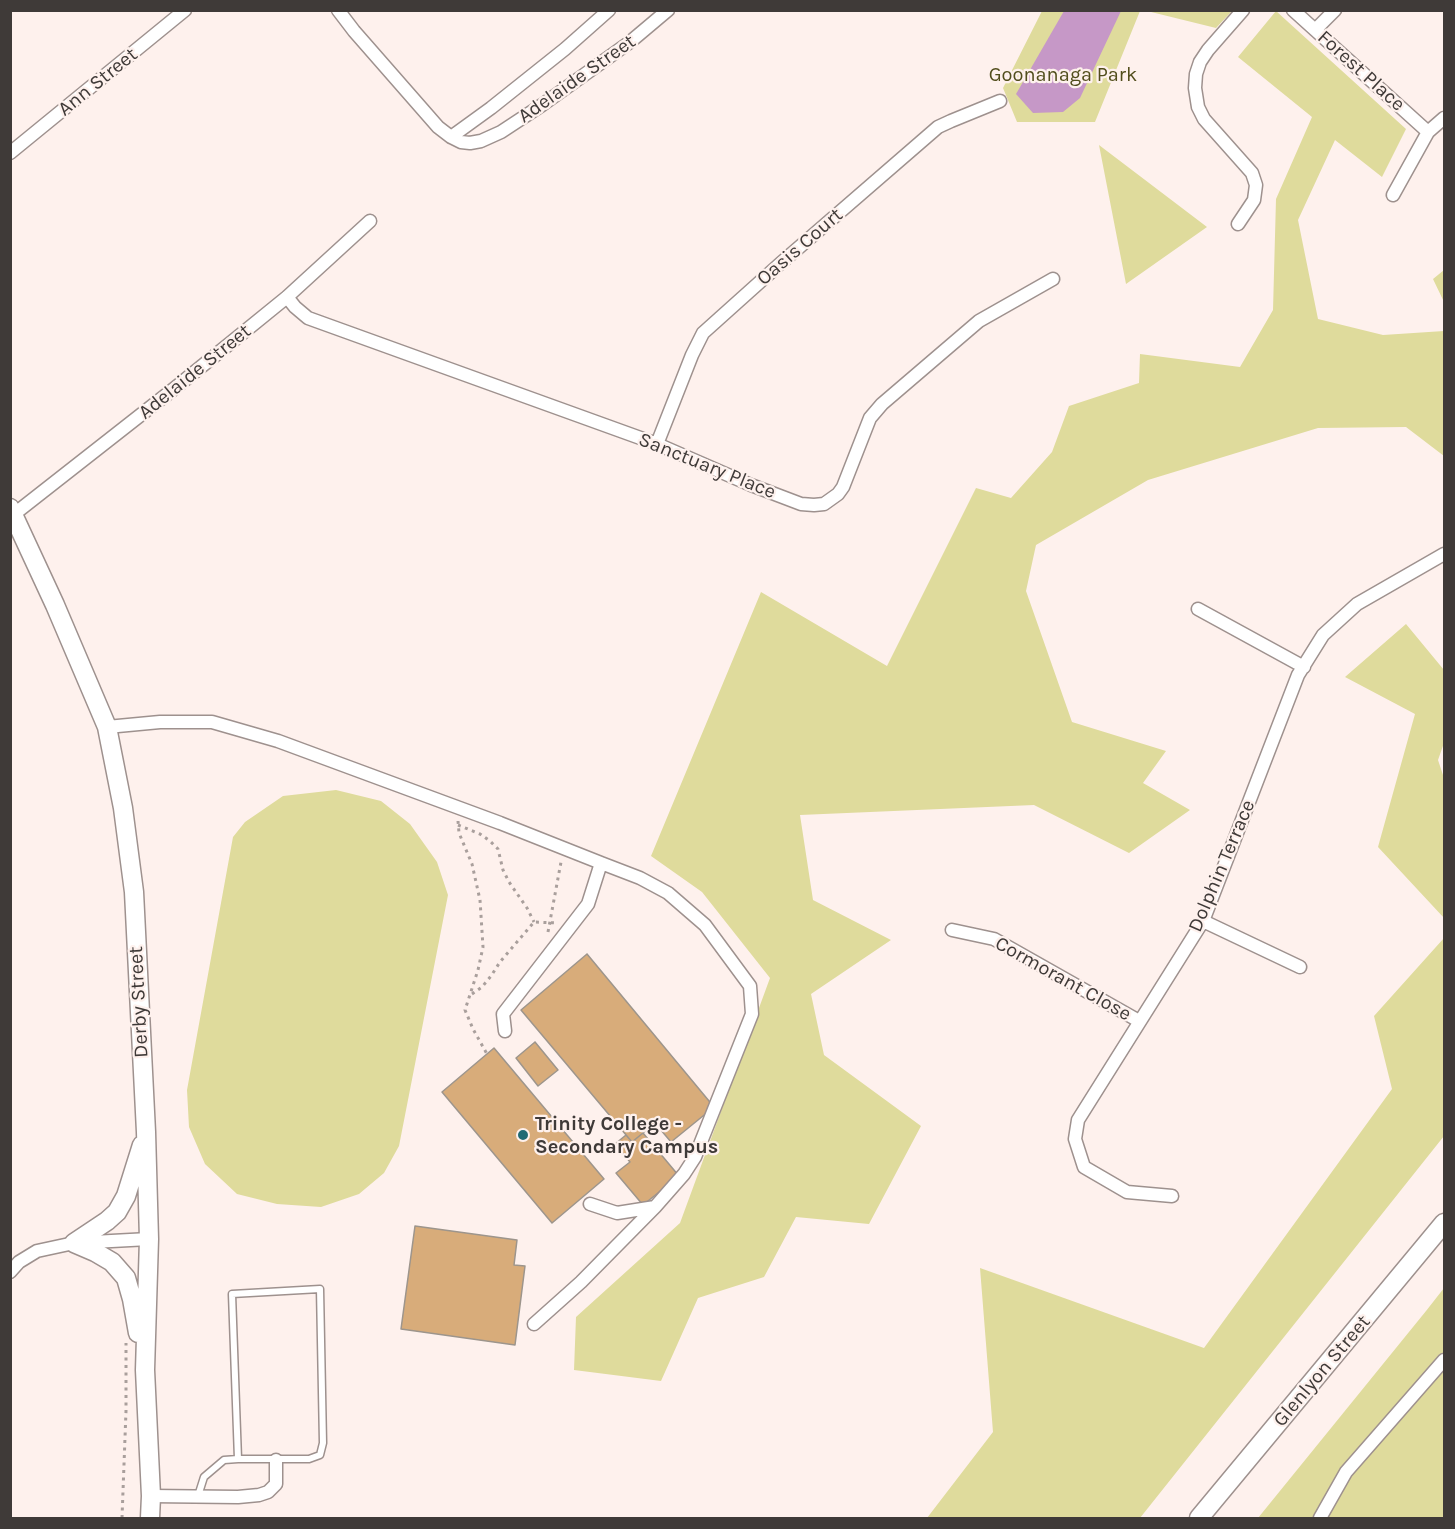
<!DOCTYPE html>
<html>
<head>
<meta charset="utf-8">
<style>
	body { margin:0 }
	#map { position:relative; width:1455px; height:1529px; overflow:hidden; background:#fef1ed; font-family:Karla,sans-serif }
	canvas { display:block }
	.frame { position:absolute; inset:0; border:12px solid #3f3a38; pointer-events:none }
</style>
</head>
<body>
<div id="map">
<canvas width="1455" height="1529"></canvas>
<div class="frame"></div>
</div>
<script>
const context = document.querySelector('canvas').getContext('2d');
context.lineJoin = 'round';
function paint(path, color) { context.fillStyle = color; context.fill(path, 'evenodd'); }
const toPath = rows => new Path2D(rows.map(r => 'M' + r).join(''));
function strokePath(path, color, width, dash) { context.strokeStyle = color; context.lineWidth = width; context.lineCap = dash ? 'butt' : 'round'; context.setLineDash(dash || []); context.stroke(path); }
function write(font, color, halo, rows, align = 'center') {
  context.font = font + ' Karla,sans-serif'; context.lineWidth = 4.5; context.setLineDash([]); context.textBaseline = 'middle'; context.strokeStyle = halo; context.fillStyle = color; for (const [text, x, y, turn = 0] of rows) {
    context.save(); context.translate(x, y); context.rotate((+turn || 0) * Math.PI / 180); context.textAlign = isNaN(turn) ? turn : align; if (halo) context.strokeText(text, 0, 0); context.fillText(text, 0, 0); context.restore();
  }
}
paint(toPath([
	[1042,11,1140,11,1095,122,1017,122,1003,88],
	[1147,11,1232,11,1216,28],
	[1276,11,1406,129,1382,177,1335,140,1298,220,1318,319,1383,335,1444,331,1444,456,1406,427,1318,428,1148,480,1036,545,1026,591,1072,722,1166,751,1143,783,1190,810,1129,853,1034,805,800,815,813,900,891,940,811,994,824,1055,921,1126,869,1224,796,1217,764,1277,698,1298,661,1381,574,1370,576,1317,680,1223,770,978,702,892,651,856,761,592,887,666,976,488,1011,498,1052,452,1069,406,1139,383,1140,354,1240,367,1273,310,1276,199,1312,117,1238,57],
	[1099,145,1207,227,1126,284],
	[1444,270,1444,302,1433,279],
	[1406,624,1444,670,1444,743,1438,760,1444,778,1444,918,1378,847,1415,714,1345,677],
	[336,790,381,801,410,824,437,862,448,895,399,1146,384,1173,359,1194,321,1207,277,1204,237,1194,205,1164,189,1127,187,1090,233,837,245,822,283,796],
	[1444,938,1444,1136,1140,1518,927,1518,993,1432,980,1268,1204,1348,1392,1089,1374,1016],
	[1444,1288,1444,1518,1258,1518,1426,1311]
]), '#dfdb9c');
paint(toPath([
	[1064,11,1121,11,1080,98,1063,112,1033,113,1016,94]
]), '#c698c7');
const building = toPath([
	[587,954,714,1107,671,1142,655,1123,632,1142,521,1010,587,954],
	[535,1042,558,1070,538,1086,516,1058,535,1042],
	[494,1048,604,1179,552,1223,442,1092,494,1048],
	[643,1133,679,1176,643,1205,616,1173,630,1162,615,1144,626,1135,632,1142,643,1133],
	[415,1226,517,1240,514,1265,525,1266,515,1345,401,1329,415,1226]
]);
paint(building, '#d8ac7a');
strokePath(building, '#9d958c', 1.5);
const service = toPath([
	[198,1496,204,1477,224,1460,238,1459,232,1294,320,1289,323,1443,320,1455,309,1459,238,1459]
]);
const minor = toPath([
	[338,10,354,31,438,127,451,137,461,142,470,143,481,141,501,132,542,105,630,42,668,10],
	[1293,10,1428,132],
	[1315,30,1335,10],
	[451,137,491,108,565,49,609,10],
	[10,153,185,10],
	[1393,195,1428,132,1444,118],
	[1238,224,1254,200,1256,185,1252,173,1204,119,1198,107,1195,88,1196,74,1200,62,1208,50,1243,10],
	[287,297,295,307,308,318,657,444,751,485,801,504,814,505,824,504,838,494,843,487,870,418,882,404,979,321,1053,279],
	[657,444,692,355,703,333,781,263,938,127,951,121,1000,101],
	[13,515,175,388,287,297,370,221],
	[1198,609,1304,667],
	[107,727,160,722,212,722,278,741,500,823,601,863,588,904,503,1014,505,1031],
	[1203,921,1300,967],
	[952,930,994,939,1139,1021],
	[1172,1196,1127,1192,1084,1167,1075,1139,1078,1120,1203,921,1298,675,1323,635,1357,604,1444,554],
	[590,1204,617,1213,655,1207],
	[10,1272,19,1262,37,1251,74,1243,149,1239],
	[534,1324,581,1282,655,1207,684,1174,695,1157,752,1014,750,986,705,925,668,893,640,878,601,863],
	[151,1496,238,1497,259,1495,268,1492,276,1484,276,1460],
	[1320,1518,1346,1472,1444,1360]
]);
const secondary = toPath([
	[10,508,55,605,107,727,123,808,134,892,146,1132,149,1239,145,1370,151,1496,150,1518],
	[138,1333,132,1299,126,1278,112,1262,95,1252,74,1243,107,1221,117,1212,126,1196,142,1145],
	[1199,1518,1444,1223]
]);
strokePath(service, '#9e918e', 9);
strokePath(minor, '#9e918e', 15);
strokePath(secondary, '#9e918e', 21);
strokePath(toPath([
	[458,821,459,833,472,864,480,900,483,947,478,970,465,1010,473,1029,487,1054],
	[458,825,480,834,490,841,498,849,503,870,509,882,527,908,534,922],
	[548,932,561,862],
	[472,994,482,987,491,976,500,962,534,922,558,923],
	[122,1518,126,1411,126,1343]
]), '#a99f9c', 3, [3, 4.5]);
strokePath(service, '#fff', 6);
strokePath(minor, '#fff', 12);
strokePath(secondary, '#fff', 18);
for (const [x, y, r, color] of [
	[523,1135,6,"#206a74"]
]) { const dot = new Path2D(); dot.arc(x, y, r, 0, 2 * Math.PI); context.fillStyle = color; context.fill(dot); strokePath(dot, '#fef1ed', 2); }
write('20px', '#3f3a38', '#fef1ed', [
	["Forest Place",1361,71,42],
	["Adelaide Street",577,79,-35],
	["Ann Street",98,82,-39],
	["Oasis Court",800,247,-41],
	["Adelaide Street",195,372,-39],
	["Sanctuary Place",707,466,22],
	["Dolphin Terrace",1222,866,-67],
	["Cormorant Close",1063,979,29],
	["Derby Street",139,1002,-93],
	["Glenlyon Street",1322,1371,-50]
]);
write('20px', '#514d1c', '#fef1ed', [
	["Goonanaga Park",1063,75]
]);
write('bold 20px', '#3f3a38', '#fef1ed', [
	["Trinity College -",535,1124],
	["Secondary Campus",535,1147]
], 'left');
</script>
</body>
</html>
